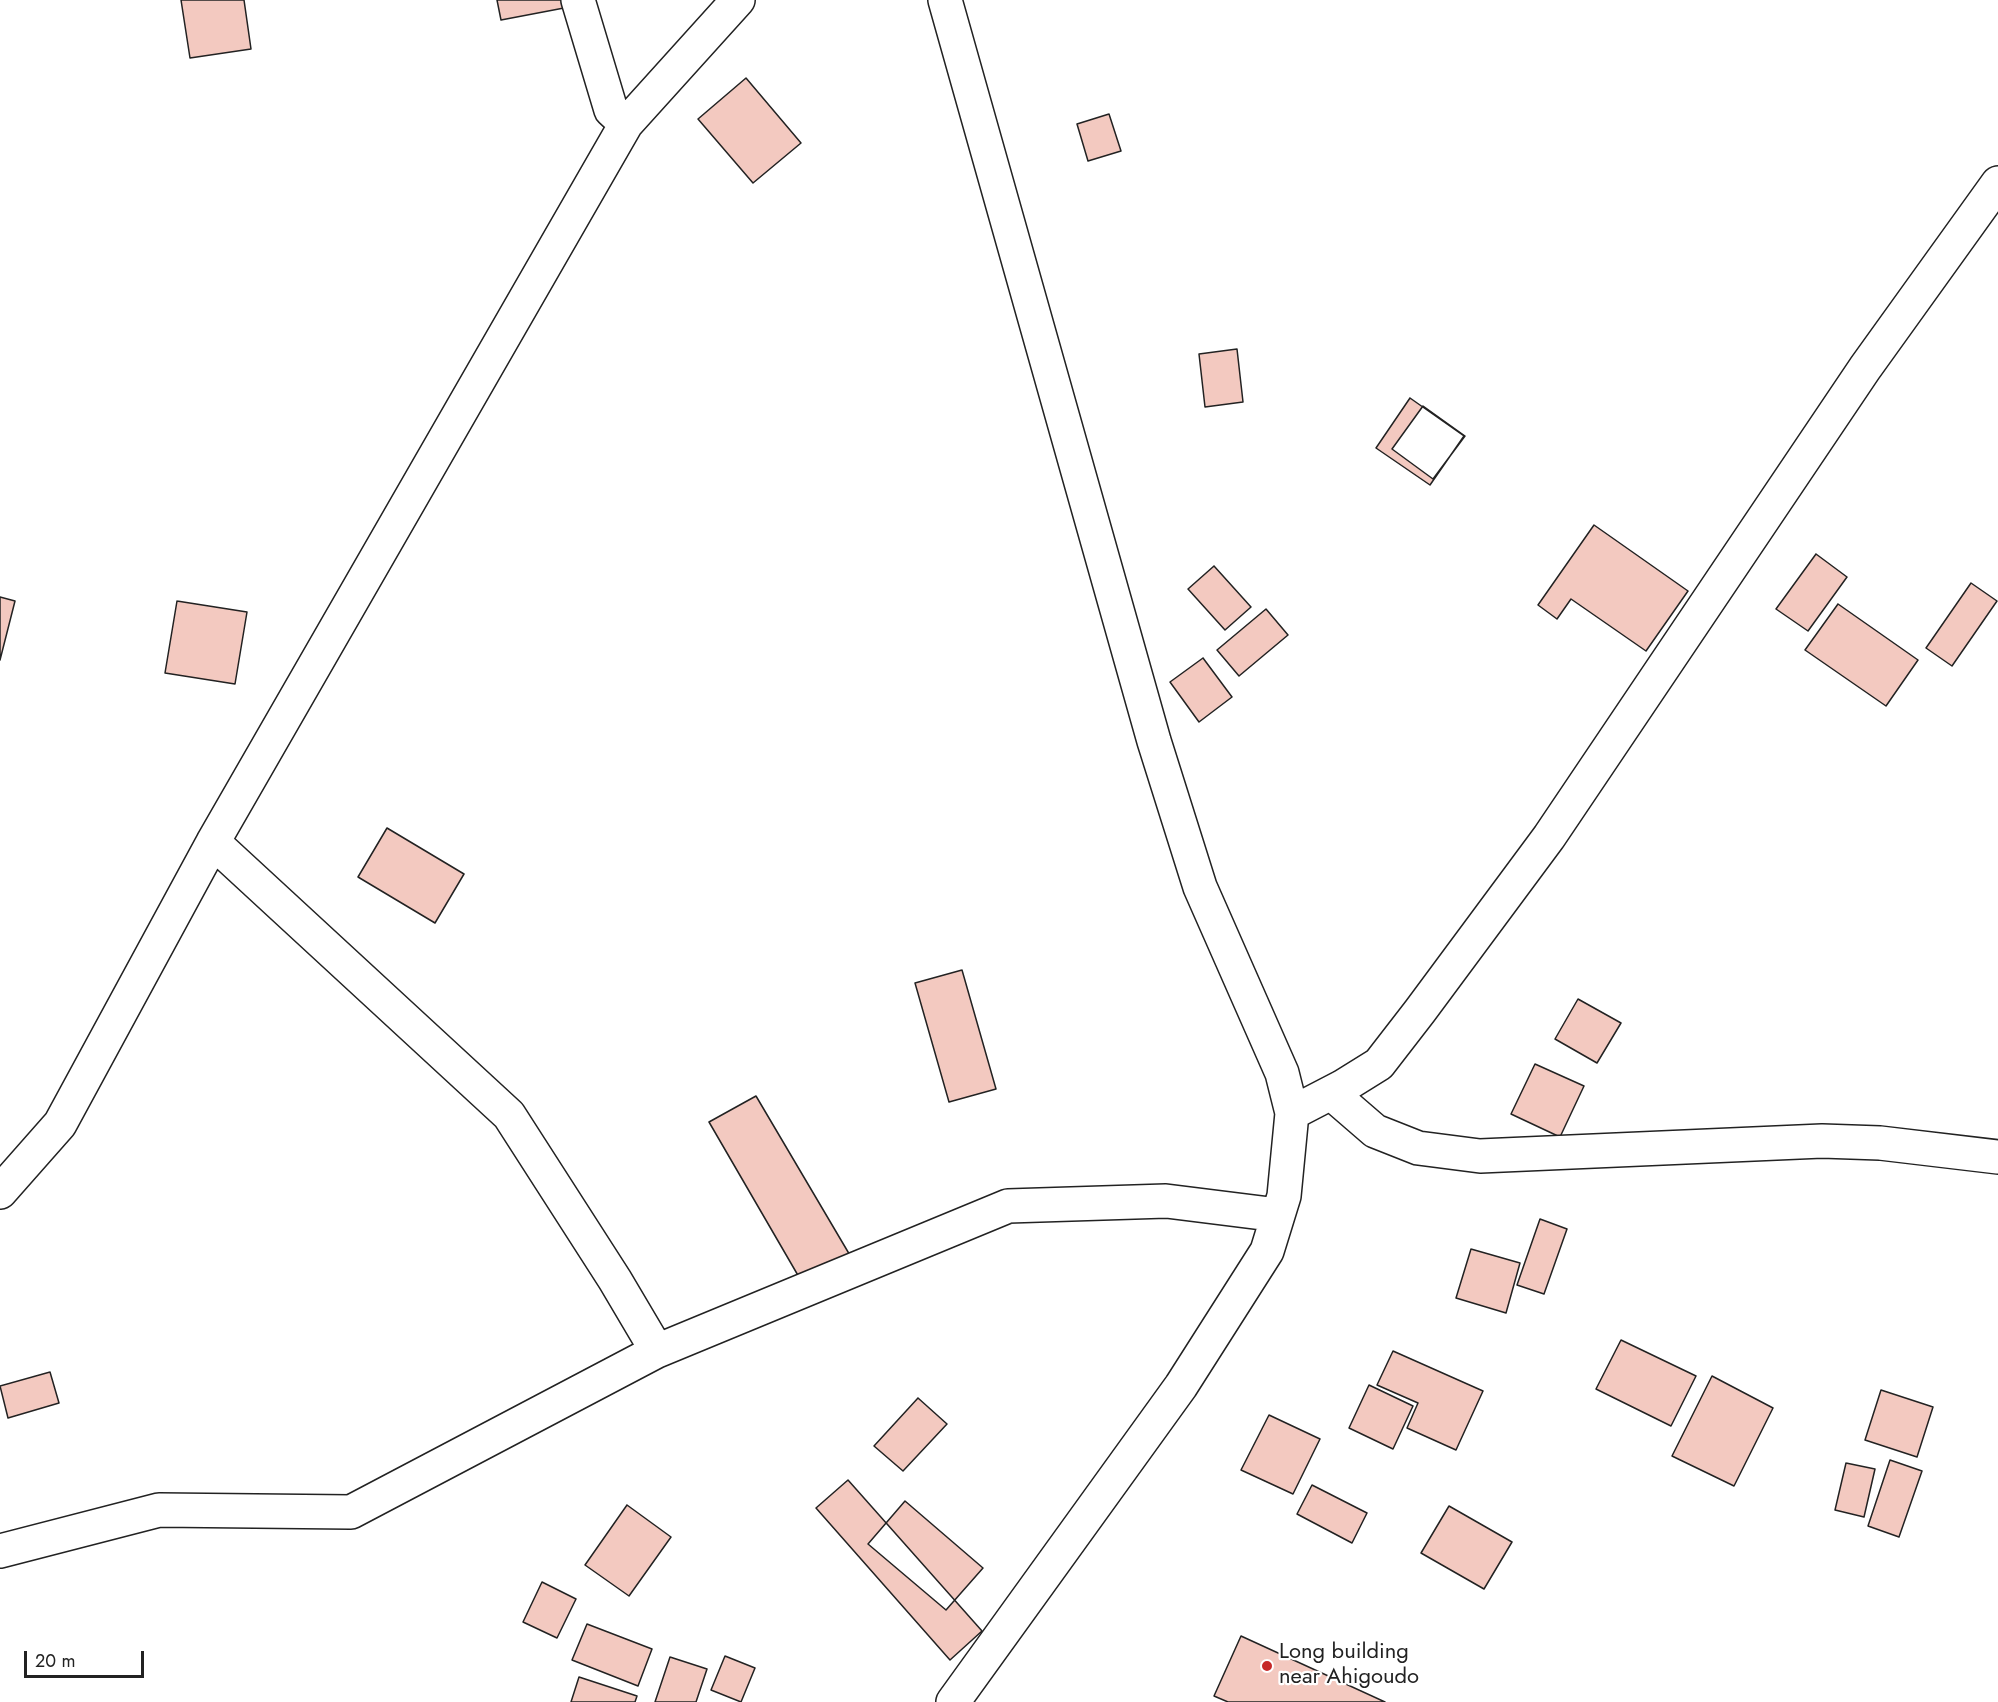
<!DOCTYPE html>
<html>
<head>
<meta charset="utf-8">
<style>
	body { margin:0 }
	#map { position:relative; width:1998px; height:1702px; overflow:hidden; background:#fff; font-family:Jost,sans-serif }
	canvas { display:block }
	.scale { position:absolute; left:24px; top:1651px; width:120px; height:27px; box-sizing:border-box; border:3px solid #222; border-top:0; padding-left:8px; font-size:18px; line-height:21px; white-space:nowrap; color:#222; -webkit-text-stroke:4px #fff; paint-order:stroke }
</style>
</head>
<body>
<div id="map">
<canvas width="1998" height="1702"></canvas>
<div class="scale">20 m</div>
</div>
<script>
const context = document.querySelector('canvas').getContext('2d');
context.lineJoin = 'round';
function paint(path, color) { context.fillStyle = color; context.fill(path, 'evenodd'); }
const toPath = rows => new Path2D(rows.map(r => 'M' + r).join(''));
function strokePath(path, color, width, dash) { context.strokeStyle = color; context.lineWidth = width; context.lineCap = dash ? 'butt' : 'round'; context.setLineDash(dash || []); context.stroke(path); }
function write(font, color, halo, rows, align = 'center') {
  context.font = font + ' Jost,sans-serif'; context.lineWidth = 4.5; context.setLineDash([]); context.textBaseline = 'middle'; context.strokeStyle = halo; context.fillStyle = color; for (const [text, x, y, turn = 0] of rows) {
    context.save(); context.translate(x, y); context.rotate((+turn || 0) * Math.PI / 180); context.textAlign = isNaN(turn) ? turn : align; if (halo) context.strokeText(text, 0, 0); context.fillText(text, 0, 0); context.restore();
  }
}
const building = toPath([
	[181,0,244,0,251,49,190,58,181,0],
	[497,0,562,0,564,8,501,20,497,0],
	[746,78,801,143,753,183,698,119,746,78],
	[1109,114,1121,151,1088,161,1077,124,1109,114],
	[1237,349,1243,402,1205,407,1199,354,1237,349],
	[1410,398,1464,436,1430,485,1376,448,1410,398],
	[1423,406,1465,436,1433,479,1392,449,1423,406],
	[1594,525,1688,591,1646,651,1571,599,1557,619,1538,605,1594,525],
	[1816,554,1847,577,1808,631,1776,609,1816,554],
	[1214,566,1251,607,1225,630,1188,589,1214,566],
	[1971,583,1997,601,1952,666,1926,648,1971,583],
	[0,597,15,601,0,660,0,597],
	[177,601,247,612,235,684,165,673,177,601],
	[1838,604,1918,660,1886,706,1805,650,1838,604],
	[1266,609,1288,635,1239,676,1217,650,1266,609],
	[1203,658,1232,697,1199,722,1170,682,1203,658],
	[387,828,464,874,435,923,358,877,387,828],
	[962,970,996,1089,949,1102,915,983,962,970],
	[1578,999,1621,1023,1597,1063,1555,1039,1578,999],
	[1535,1064,1584,1086,1560,1137,1511,1114,1535,1064],
	[756,1096,851,1257,803,1284,709,1122,756,1096],
	[1540,1219,1567,1229,1544,1294,1517,1285,1540,1219],
	[1471,1249,1520,1263,1506,1313,1456,1298,1471,1249],
	[1621,1340,1696,1376,1671,1426,1596,1389,1621,1340],
	[1393,1351,1483,1391,1456,1450,1407,1428,1418,1403,1377,1385,1393,1351],
	[50,1372,59,1403,8,1418,0,1386,50,1372],
	[1712,1376,1773,1408,1734,1486,1672,1456,1712,1376],
	[1369,1385,1413,1406,1393,1449,1349,1428,1369,1385],
	[1881,1390,1933,1407,1917,1457,1865,1440,1881,1390],
	[918,1398,947,1424,903,1471,874,1446,918,1398],
	[1269,1415,1320,1439,1293,1494,1241,1470,1269,1415],
	[1890,1460,1922,1471,1899,1537,1868,1526,1890,1460],
	[1846,1463,1875,1469,1864,1517,1835,1510,1846,1463],
	[848,1480,982,1631,950,1660,816,1508,848,1480],
	[1312,1485,1367,1513,1352,1543,1297,1514,1312,1485],
	[905,1501,983,1568,946,1610,868,1544,905,1501],
	[627,1505,671,1537,629,1596,585,1565,627,1505],
	[1449,1506,1512,1542,1484,1589,1421,1553,1449,1506],
	[542,1582,576,1599,557,1638,523,1622,542,1582],
	[587,1624,652,1649,638,1686,572,1660,587,1624],
	[1241,1636,1385,1702,1228,1702,1214,1696,1241,1636],
	[725,1656,755,1668,741,1702,711,1690,725,1656],
	[670,1657,707,1669,696,1702,655,1702,670,1657],
	[579,1677,637,1696,635,1702,571,1702,579,1677]
]);
paint(building, '#f3c9c0');
strokePath(building, '#222', 1.5);
const street = toPath([
	[578,0,611,110,626,124],
	[945,0,1154,741,1200,887,1282,1073,1292,1113,1284,1196,1267,1251,1181,1386,953,1702],
	[213,842,509,1115,615,1280,657,1351],
	[1331,1093,1375,1131,1418,1148,1480,1156,1822,1141,1880,1143,1998,1157],
	[1292,1113,1342,1087,1379,1064,1420,1011,1549,837,1865,368,1998,183],
	[0,1192,60,1124,213,842,626,124,738,0],
	[0,1551,159,1510,351,1512,657,1351,1008,1206,1166,1201,1278,1215]
]);
strokePath(street, '#222', 36);
strokePath(street, '#fff', 33);
for (const [x, y, r, color] of [
	[1267,1666,6,"#c62828"]
]) { const dot = new Path2D(); dot.arc(x, y, r, 0, 2 * Math.PI); context.fillStyle = color; context.fill(dot); strokePath(dot, '#fff', 2); }
write('22px', '#222', '#fff', [
	["Long building",1279,1653],
	["near Ahigoudo",1279,1678]
], 'left');
</script>
</body>
</html>
